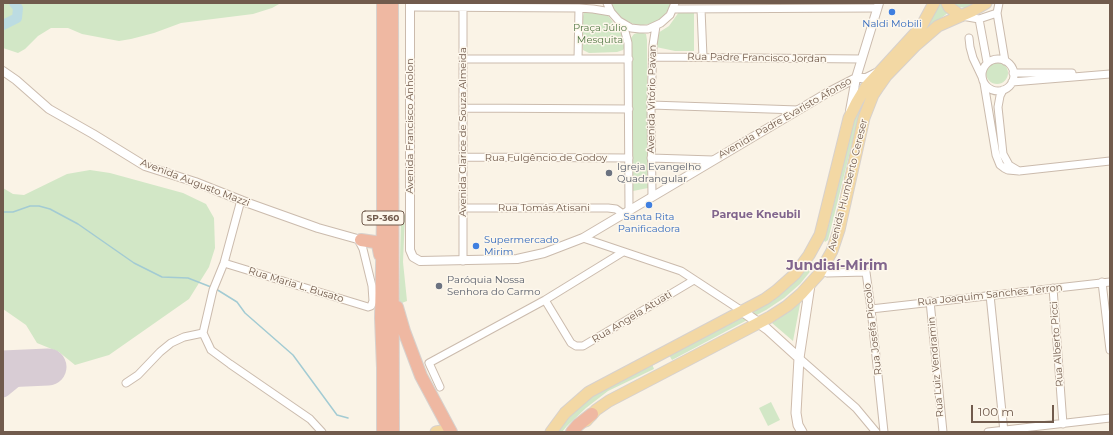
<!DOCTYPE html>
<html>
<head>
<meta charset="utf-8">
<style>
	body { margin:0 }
	#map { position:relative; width:1113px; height:435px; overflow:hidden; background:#faf3e6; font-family:Montserrat,sans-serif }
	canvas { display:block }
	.frame { position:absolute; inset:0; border:4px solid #715b4d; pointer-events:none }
	.scale { position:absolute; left:971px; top:405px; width:83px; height:18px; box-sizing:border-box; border:2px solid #715b4d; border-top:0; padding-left:5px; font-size:12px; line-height:14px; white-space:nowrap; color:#715b4d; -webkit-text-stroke:3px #fdf7ec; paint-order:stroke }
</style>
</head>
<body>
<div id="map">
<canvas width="1113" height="435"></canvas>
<div class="frame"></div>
<div class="scale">100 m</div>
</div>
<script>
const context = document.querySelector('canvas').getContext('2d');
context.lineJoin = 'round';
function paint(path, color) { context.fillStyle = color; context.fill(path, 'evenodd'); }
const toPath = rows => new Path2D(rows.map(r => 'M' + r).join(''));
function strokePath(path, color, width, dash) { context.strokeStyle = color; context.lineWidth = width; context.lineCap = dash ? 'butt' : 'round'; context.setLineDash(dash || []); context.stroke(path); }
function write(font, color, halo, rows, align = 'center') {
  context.font = font + ' Montserrat,sans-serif'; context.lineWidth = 3; context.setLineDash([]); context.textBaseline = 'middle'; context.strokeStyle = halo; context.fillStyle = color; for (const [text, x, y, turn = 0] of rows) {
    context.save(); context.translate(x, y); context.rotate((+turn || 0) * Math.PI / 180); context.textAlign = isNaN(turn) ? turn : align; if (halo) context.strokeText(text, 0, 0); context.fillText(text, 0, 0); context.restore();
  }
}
paint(toPath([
	[3,3,281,3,272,8,253,14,181,23,154,33,131,39,119,41,82,34,68,28,51,28,38,36,25,49,18,53,3,48],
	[610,3,672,3,669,9,661,19,649,24,643,25,636,25,624,20,615,12],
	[937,3,942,3,949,12,936,22,922,34],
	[952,3,978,3,965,8,959,7],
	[588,11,606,13,623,35,625,41,625,47,623,50,617,52,589,53,583,50,582,44,583,16,584,13],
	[679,12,694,12,694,51,675,51,656,47,658,33,669,26],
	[640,32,646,34,647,40,648,188,633,191,631,38,634,34],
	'986 73a11 11 0 1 1 22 0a11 11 0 1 1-22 0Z',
	[864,95,832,224,828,240,825,242,823,239,855,114],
	[90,170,110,173,183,193,206,204,214,218,215,248,209,267,189,299,109,355,75,365,59,352,37,343,26,325,3,309,3,188,13,194,24,195,67,174],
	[405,215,403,262,407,301,399,304,401,216],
	[809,261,814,262,813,268,800,284,784,298,766,310,672,360,669,355,747,314],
	[801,299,793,341,772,323,788,312],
	[652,364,654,369,608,391,586,408,567,426,562,432,555,432,589,395],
	[771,402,780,420,768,426,759,408]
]), '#d2e7c6');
strokePath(toPath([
	[3,212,13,212,30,206,39,206,50,209,78,224,134,263,162,277,188,278,211,287],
	[216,289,237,302,245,313,293,355,337,415,348,418]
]), '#a3cbd3', 1.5);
strokePath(toPath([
	[3,25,17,18,18,8,14,3]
]), '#bcdce2', 10);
strokePath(toPath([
	[3,390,30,368]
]), '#d8ccd4', 15);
strokePath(toPath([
	[3,369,48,367]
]), '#d8ccd4', 37);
const minor = toPath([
	[607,3,611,12,619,21,631,28,640,29,648,29,661,23,670,15,675,3],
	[999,3,997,13,1005,61],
	[410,7,579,8,593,9,611,12],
	[673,9,877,8],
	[701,9,703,57],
	[962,16,979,19,997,13],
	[979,19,987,62],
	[623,24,628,43,629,210],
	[969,38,970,47,973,58,982,77],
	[653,57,861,59],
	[463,59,629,59],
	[578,59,579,8],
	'982 75a16 16 0 1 1 32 0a16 16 0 1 1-32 0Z',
	[1013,73,1072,73],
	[1012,82,1110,74],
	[984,83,996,155,1000,165,1004,168,1008,170,1019,171,1110,161],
	[1003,90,1000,96,998,107,1003,154,1009,165,1019,171],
	[651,105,798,110],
	[464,108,629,109],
	[464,157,629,158],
	[651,158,713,160],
	[652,196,651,105,653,45,656,26],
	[241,200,224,263,213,290,203,333,211,350,230,364,310,419,322,432],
	[463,208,608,208,616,209,623,214],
	[583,238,681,271,742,311],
	[463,261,463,3],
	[224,263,368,307,371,306,373,301,372,286,363,249,358,239],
	[821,270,827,273,866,272,871,309,884,432],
	[1102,282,1110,350],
	[1053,288,1063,424],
	[990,295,1004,432],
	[545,300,571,343,576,346,583,346,694,280],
	[930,301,943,432],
	[871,309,1110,282],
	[799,358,856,408,876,432],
	[126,383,138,375,160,352,171,343,184,337,203,333],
	[440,387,429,363,545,300,623,252],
	[988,432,1110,418]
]);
const tertiary = toPath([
	[410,3,410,250,413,257,420,261,517,259,544,253,583,238,827,93,856,78,866,78,876,73],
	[3,71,16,80,49,109,93,134,145,166,195,182,248,203,318,228,361,240],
	[850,111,856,78,879,3]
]);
const secondary = toPath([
	[742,311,767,329,799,358],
	[802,432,798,425,796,413,799,358,810,285]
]);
const primary = toPath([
	[947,3,949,7,961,16],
	[586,421,596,410,609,401,770,317,787,306,801,294,819,274,832,251,839,230,864,118,873,95,879,86,886,76,916,45,938,26,972,11,986,3],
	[436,432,442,431,446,432],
	[551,432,565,413,589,392,765,299,776,291,795,274,809,255,820,235,849,118,857,102,866,87,921,27,934,3]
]);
const motorway = toPath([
	[383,3,383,215,381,318,383,368,383,432],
	[392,3,393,432],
	[361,240,375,242,378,245,380,255],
	[397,307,404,331,421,376,451,432],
	[572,432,578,425,592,414]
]);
strokePath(minor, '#cbbbad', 9);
strokePath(tertiary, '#cbbbad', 10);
strokePath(secondary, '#cebbab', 11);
strokePath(primary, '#d7d1cd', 13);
strokePath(motorway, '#d7d1cd', 14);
strokePath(minor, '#fff', 7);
strokePath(tertiary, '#fff', 8);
strokePath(secondary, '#fff', 9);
strokePath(primary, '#f3d8a4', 11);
strokePath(motorway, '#efb8a2', 12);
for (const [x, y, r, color] of [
	[892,12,4,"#3f7fe0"],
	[609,173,4,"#6b7280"],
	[649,205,4,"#3f7fe0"],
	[476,246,4,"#3f7fe0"],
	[439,286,4,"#6b7280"]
]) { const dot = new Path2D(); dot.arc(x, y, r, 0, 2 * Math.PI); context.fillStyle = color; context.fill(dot); strokePath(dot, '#fdf7ec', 1.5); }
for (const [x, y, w] of [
	[383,218,42]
]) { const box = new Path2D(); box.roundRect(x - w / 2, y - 7, w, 14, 3); context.fillStyle = '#fdf7ec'; context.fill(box); strokePath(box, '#715b4d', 1); }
write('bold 9px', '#715b4d', null, [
	["SP-360",383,218]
]);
write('10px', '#366cbe', '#fdf7ec', [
	["Naldi Mobili",892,24],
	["Santa Rita",649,217],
	["Panificadora",649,229],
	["Supermercado",484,240,"left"],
	["Mirim",484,252,"left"]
]);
write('10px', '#577b49', '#fdf7ec', [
	["Praça Júlio",600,28],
	["Mesquita",600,40]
]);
write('10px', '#715b4d', '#fdf7ec', [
	["Rua Padre Francisco Jordan",757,58,1],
	["Avenida Vitório Pavan",652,99,-89],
	["Avenida Padre Evaristo Afonso",785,118,-30],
	["Avenida Francisco Anholon",410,126,-90],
	["Avenida Clarice de Souza Almeida",463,132,-90],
	["Rua Fulgêncio de Godoy",546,158],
	["Avenida Augusto Mazzi",195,183,21],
	["Avenida Humberto Cereser",848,185,-76],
	["Rua Tomás Atisani",544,208],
	["Rua Maria L. Busato",296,285,17],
	["Rua Joaquim Sanches Terron",990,295,-6],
	["Rua Angela Atuati",632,317,-31],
	["Rua Josefa Piccolo",873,329,-97],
	["Rua Alberto Picci",1057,344,-94],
	["Rua Luiz Vendramin",936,367,-95]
]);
write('10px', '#5b616d', '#fdf7ec', [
	["Igreja Evangelho",617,167],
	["Quadrangular",617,179],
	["Paróquia Nossa",447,280],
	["Senhora do Carmo",447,292]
], 'left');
write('bold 11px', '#81658d', '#fdf7ec', [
	["Parque Kneubil",756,215]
]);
write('bold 14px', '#81658d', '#fdf7ec', [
	["Jundiaí-Mirim",837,266]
]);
</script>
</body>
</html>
